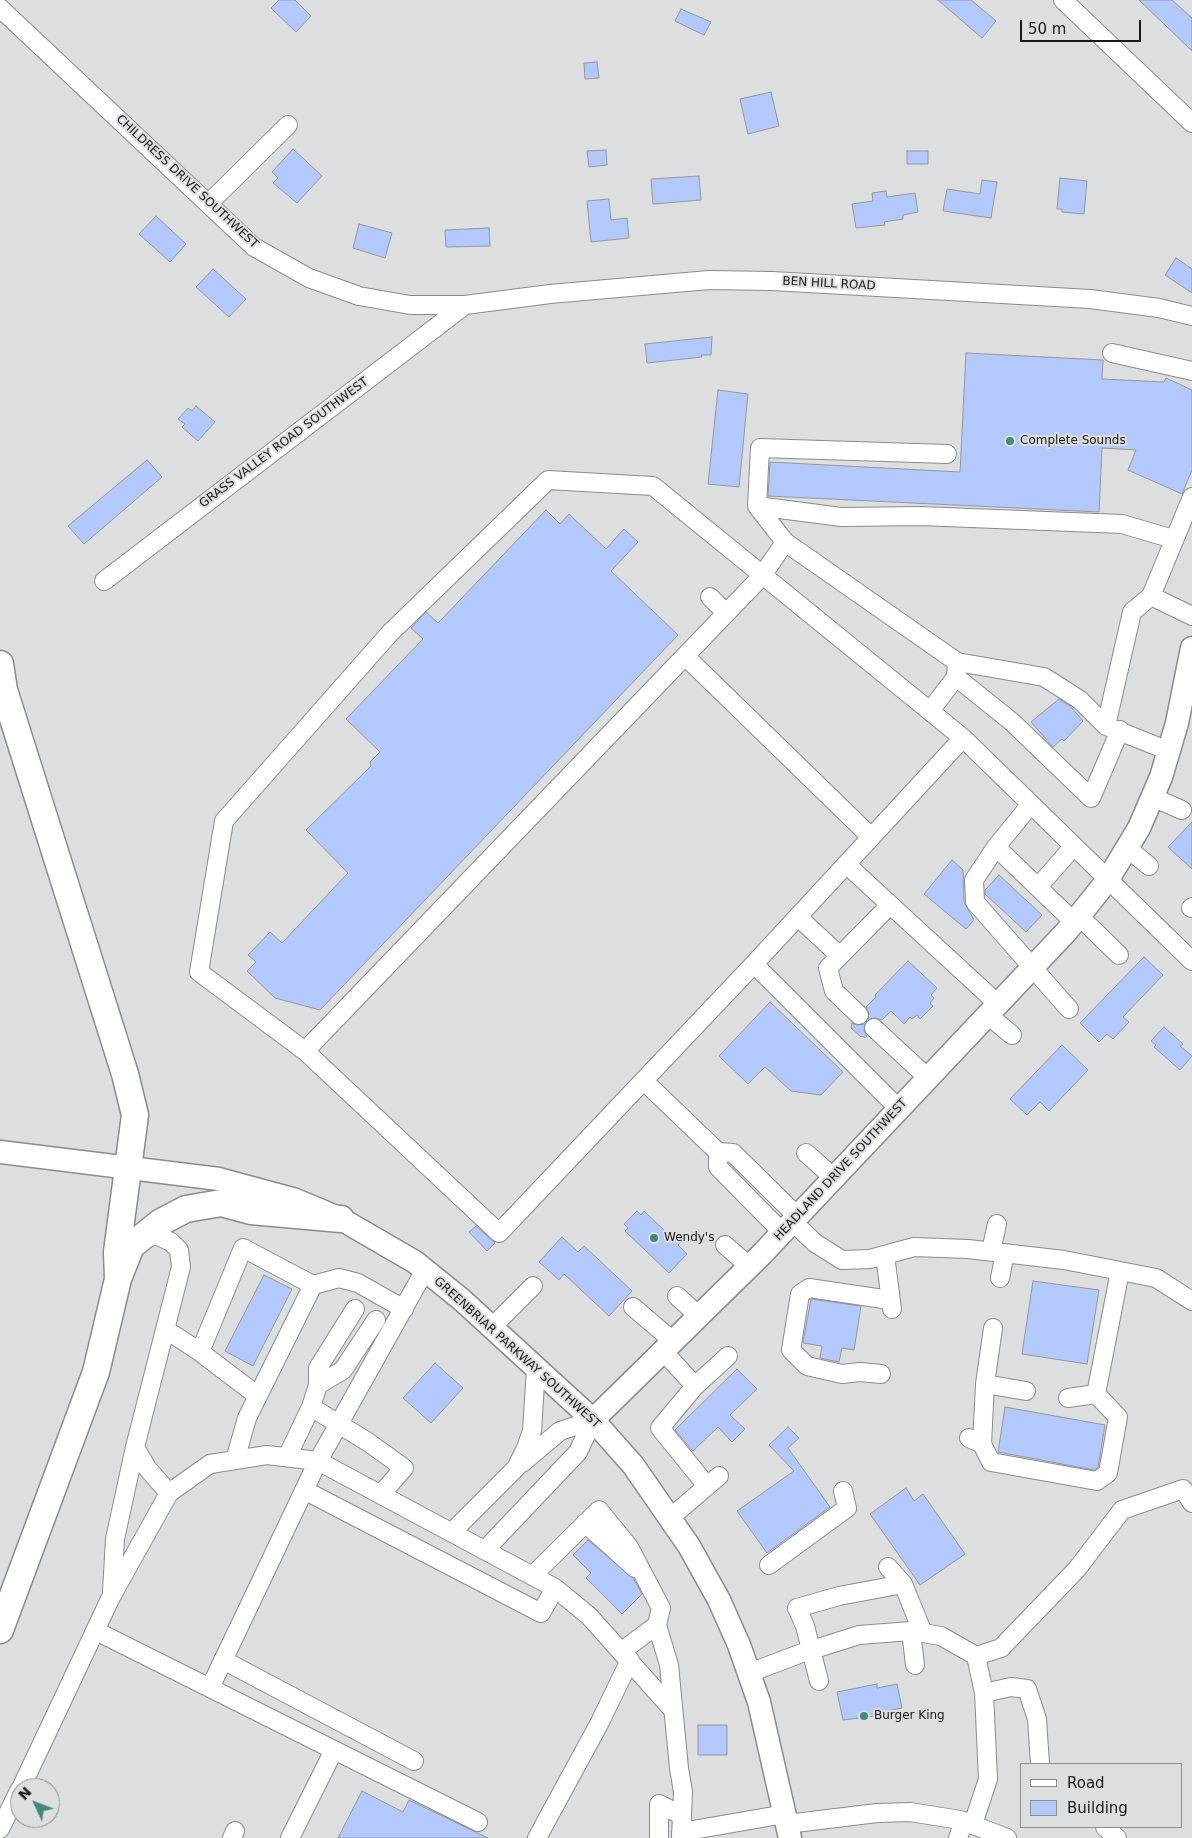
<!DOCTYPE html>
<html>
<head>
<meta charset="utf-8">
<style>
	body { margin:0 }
	#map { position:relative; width:1192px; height:1838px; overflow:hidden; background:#dddedf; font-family:"DejaVu Sans",sans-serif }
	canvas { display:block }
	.legend { position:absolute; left:1020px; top:1763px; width:162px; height:65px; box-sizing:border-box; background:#dddedf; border:1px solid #8f8f90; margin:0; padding:6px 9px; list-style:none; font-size:15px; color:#19191a }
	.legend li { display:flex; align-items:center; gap:10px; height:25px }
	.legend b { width:25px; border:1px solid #8f8f90 }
	.north { position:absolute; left:10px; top:1778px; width:50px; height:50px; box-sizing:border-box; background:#dddedf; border:1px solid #8f8f90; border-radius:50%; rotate:313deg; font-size:14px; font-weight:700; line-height:20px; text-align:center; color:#19191a }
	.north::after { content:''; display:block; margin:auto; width:18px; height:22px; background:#44897e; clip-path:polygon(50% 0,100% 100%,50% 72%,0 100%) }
	.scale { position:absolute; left:1020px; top:20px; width:121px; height:22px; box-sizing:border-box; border:2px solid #19191a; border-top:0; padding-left:6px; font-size:15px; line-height:18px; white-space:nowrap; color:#19191a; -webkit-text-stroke:4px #dddedf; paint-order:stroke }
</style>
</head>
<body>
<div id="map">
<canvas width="1192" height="1838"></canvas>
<ul class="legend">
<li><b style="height:6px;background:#fff"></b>Road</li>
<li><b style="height:14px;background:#b3c9fe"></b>Building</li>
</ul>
<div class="north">N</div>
<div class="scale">50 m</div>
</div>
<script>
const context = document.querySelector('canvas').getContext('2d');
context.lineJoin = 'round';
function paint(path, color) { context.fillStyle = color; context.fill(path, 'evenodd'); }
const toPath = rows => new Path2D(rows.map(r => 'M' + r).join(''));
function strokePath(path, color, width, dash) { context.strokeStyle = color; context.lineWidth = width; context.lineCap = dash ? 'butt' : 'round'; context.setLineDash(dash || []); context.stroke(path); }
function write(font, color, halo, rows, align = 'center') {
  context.font = font + ' "DejaVu Sans",sans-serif'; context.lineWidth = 4; context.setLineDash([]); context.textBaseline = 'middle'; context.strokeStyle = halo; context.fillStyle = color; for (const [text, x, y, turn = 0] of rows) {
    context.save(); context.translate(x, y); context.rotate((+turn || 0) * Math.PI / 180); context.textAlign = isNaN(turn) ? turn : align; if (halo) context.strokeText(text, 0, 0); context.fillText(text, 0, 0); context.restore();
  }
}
const building = toPath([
	[279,0,295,0,311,16,296,32,271,8,279,0],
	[938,0,971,0,996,21,982,38,938,0],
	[1139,0,1172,0,1192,18,1192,51,1139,0],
	[681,9,711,22,704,35,675,21,681,9],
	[597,62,599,78,585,79,584,63,597,62],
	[771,92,779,126,748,134,740,99,771,92],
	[293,149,322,176,297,203,273,183,278,178,272,172,293,149],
	[606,150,607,165,589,167,587,151,606,150],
	[907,151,928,151,928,164,907,164,907,151],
	[699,176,701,200,653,204,651,179,699,176],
	[1060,178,1087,181,1084,214,1062,212,1062,209,1057,209,1060,178],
	[982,180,997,182,991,218,943,211,947,189,980,194,982,180],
	[886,191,887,197,915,193,918,212,903,215,903,219,884,222,885,225,856,228,852,204,873,201,872,193,886,191],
	[609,199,611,220,627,218,629,238,591,242,587,201,609,199],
	[156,216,186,244,170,262,139,234,156,216],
	[359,224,392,233,385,258,353,248,359,224],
	[489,228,490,246,446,247,445,230,489,228],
	[1176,258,1192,269,1192,293,1165,275,1176,258],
	[213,269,246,299,229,317,196,287,213,269],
	[712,337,711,355,701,355,702,357,647,363,645,344,712,337],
	[966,353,1103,360,1102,379,1164,382,1166,378,1192,390,1192,470,1182,494,1128,470,1136,450,1102,448,1099,512,768,496,770,462,960,472,966,353],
	[718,390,748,394,739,487,708,484,718,390],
	[196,406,215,422,198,441,182,427,185,424,178,419,188,408,192,411,196,406],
	[147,460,162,477,84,544,68,526,147,460],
	[546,510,560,524,569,514,606,549,624,529,638,542,611,571,678,635,320,1010,275,998,247,971,256,962,248,955,270,932,282,943,348,873,306,830,371,766,370,762,380,752,346,719,423,639,411,628,426,612,438,623,546,510],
	[1059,699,1071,707,1083,721,1064,741,1062,739,1053,747,1031,722,1059,699],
	[1192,822,1192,869,1168,847,1192,822],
	[952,860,963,870,964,902,974,920,966,929,924,894,952,860],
	[999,875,1042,915,1026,932,985,894,985,890,999,875],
	[1144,957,1163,975,1123,1017,1129,1022,1113,1039,1107,1034,1099,1042,1080,1023,1144,957],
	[908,961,937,988,931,995,934,998,930,1003,933,1006,920,1019,917,1015,912,1019,910,1017,904,1024,891,1011,882,1020,876,1018,868,1019,869,1013,866,1007,876,997,875,995,908,961],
	[770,1002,843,1072,821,1095,791,1091,765,1067,748,1084,719,1056,770,1002],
	[852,1023,857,1025,865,1024,864,1031,867,1036,865,1038,862,1036,861,1037,851,1028,852,1023],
	[1164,1027,1183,1044,1180,1046,1192,1056,1180,1070,1154,1047,1156,1045,1151,1041,1164,1027],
	[1062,1045,1088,1070,1049,1111,1040,1102,1027,1115,1010,1099,1062,1045],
	[637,1211,641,1215,644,1211,667,1233,669,1231,680,1243,678,1245,687,1254,669,1273,625,1231,628,1228,624,1224,637,1211],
	[476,1226,495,1243,487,1251,469,1232,476,1226],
	[562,1237,578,1252,584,1246,632,1291,609,1316,564,1274,559,1280,539,1262,562,1237],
	[264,1275,292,1289,253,1366,225,1351,264,1275],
	[1033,1281,1099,1290,1087,1364,1022,1354,1033,1281],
	[811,1299,861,1306,854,1350,842,1348,839,1362,820,1358,822,1346,803,1343,811,1299],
	[435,1363,463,1388,431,1423,403,1398,435,1363],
	[737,1369,757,1389,730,1415,745,1429,732,1442,718,1427,693,1451,675,1430,737,1369],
	[1005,1407,1105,1425,1098,1467,1094,1470,998,1452,1005,1407],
	[788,1427,799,1438,788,1448,830,1507,767,1553,737,1511,794,1471,769,1445,788,1427],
	[906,1488,914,1501,923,1494,965,1554,920,1585,870,1514,906,1488],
	[588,1540,633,1578,642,1594,622,1614,586,1578,591,1573,573,1555,588,1540],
	[877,1684,877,1688,897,1684,902,1708,882,1712,883,1715,843,1720,837,1692,877,1684],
	[698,1725,727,1725,727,1755,698,1755,698,1725],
	[362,1791,403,1812,409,1800,488,1838,338,1838,362,1791]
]);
paint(building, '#b3c9fe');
strokePath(building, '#959697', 1);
const minor = toPath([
	[1063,0,1192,123],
	[0,8,254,247,309,278,359,296,410,305,465,305,550,294,709,280,772,281,1090,299,1159,308,1192,316],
	[208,204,288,125],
	[1112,353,1192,371],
	[757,506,841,517,920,516,1122,524,1173,539],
	[785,542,757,506,760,448,947,454],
	[104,581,465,305],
	[1151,596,1192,497],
	[710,597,726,613],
	[685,656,871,837],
	[957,662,1044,677,1080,700,1106,726,1169,751],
	[956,677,1012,722,1091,798,1120,730],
	[1106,726,1132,612,1151,596,1192,616],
	[963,738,653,486,548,480,390,633,224,821,199,972,305,1051,499,1233,754,964,963,738,1192,961],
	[1152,797,1182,810],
	[1031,804,996,847,974,880,975,902,1069,1009],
	[996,847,1074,922],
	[1127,848,1149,866],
	[846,864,998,1004],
	[1038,887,1073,847],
	[1191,908,1192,907],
	[1079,916,1119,955],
	[798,917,840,956],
	[754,964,899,1109],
	[859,1015,834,991,828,968,890,905],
	[988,1015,1012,1035],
	[874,1028,928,1078],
	[305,1051,762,576,785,542,957,662,956,677,930,711],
	[644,1081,718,1152,733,1153,797,1216],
	[718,1152,718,1167,782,1232],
	[806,1153,834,1178],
	[792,1221,815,1243,842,1260,870,1259,914,1247,968,1249,1064,1260,1156,1278,1192,1301],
	[725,1245,749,1266],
	[991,1251,997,1224],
	[885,1255,892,1309],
	[1000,1278,1005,1253],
	[677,1296,699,1316],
	[633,1307,673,1341],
	[492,1327,533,1286],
	[165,1329,200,1352,243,1248,313,1285,339,1278,358,1283,404,1309],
	[663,1351,695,1386],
	[200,1352,258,1396],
	[881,1374,860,1372,842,1374,807,1366,791,1350,800,1294,809,1288,890,1300],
	[985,1384,1026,1391],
	[318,1385,318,1368,355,1309],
	[1068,1398,1096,1394],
	[311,1407,368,1442,404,1468,381,1494],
	[969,1438,982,1444,991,1462,1097,1481,1108,1473,1118,1417,1096,1394,1120,1271],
	[982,1444,985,1384,993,1328],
	[135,1447,147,1468,169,1493],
	[287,1457,311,1407,318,1385,343,1370,376,1320],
	[235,1460,247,1418,313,1285],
	[522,1463,560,1431,593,1420],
	[707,1486,660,1428,695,1386,728,1356],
	[306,1491,541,1613,555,1588],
	[671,1517,719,1476],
	[585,1523,635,1568],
	[452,1532,516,1468,526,1448,532,1431,536,1368],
	[485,1550,578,1452,593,1420],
	[769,1565,847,1508,843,1491],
	[888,1567,903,1584,923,1633],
	[532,1576,599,1510,629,1547,661,1608,657,1625,669,1665,679,1768,683,1792,681,1838],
	[112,1591,115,1539,135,1447,181,1267,179,1250,171,1242,158,1236,140,1237],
	[96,1631,478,1822],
	[911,1631,915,1665],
	[622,1651,657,1625],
	[223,1660,414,1761],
	[749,1673,802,1653,859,1635,911,1631,941,1636,976,1656,1001,1648,1077,1569,1122,1510,1183,1489,1192,1503],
	[819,1681,805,1626,797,1608,839,1596,903,1584],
	[210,1688,318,1461,425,1270],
	[984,1693,1011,1687,1027,1689,1037,1719,1040,1764],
	[21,1788,111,1597,169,1493,210,1464,267,1455,318,1461,555,1588,589,1616,673,1710],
	[787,1824,877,1813,910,1812,960,1820,1007,1838],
	[973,1824,988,1779,984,1693,976,1656],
	[1105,1827,1117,1838],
	[0,1829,20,1789],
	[681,1832,785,1814],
	[232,1838,235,1831],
	[290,1838,334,1750],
	[537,1838,599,1724,630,1660],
	[659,1838,659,1804,681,1815],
	[958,1838,964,1821]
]);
const major = toPath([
	[0,1152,219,1179,293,1199,341,1219,415,1262,462,1300,593,1420,633,1465,689,1546,719,1600,739,1645,759,1702,790,1838],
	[593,1420,762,1254,1066,932,1107,881,1139,828,1161,777,1177,723,1192,648]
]);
const highway = toPath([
	[0,664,4,690,125,1074,135,1115,117,1252,118,1279],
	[0,1630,96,1372,118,1279,131,1246,161,1222,186,1209,221,1203,251,1211,341,1219]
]);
strokePath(minor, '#8a8b8c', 20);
strokePath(major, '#8a8b8c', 25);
strokePath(highway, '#8a8b8c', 29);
strokePath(minor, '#fff', 18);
strokePath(major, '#fff', 22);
strokePath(highway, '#fff', 26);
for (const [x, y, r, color] of [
	[1010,441,5,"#44897e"],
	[654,1238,5,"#44897e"],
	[864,1716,5,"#44897e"]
]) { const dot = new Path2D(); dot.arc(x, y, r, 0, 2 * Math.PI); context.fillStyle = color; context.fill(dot); strokePath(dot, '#dddedf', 2); }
write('12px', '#19191a', '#dddedf', [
	["CHILDRESS DRIVE SOUTHWEST",187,182,43],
	["BEN HILL ROAD",829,284,3],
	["GRASS VALLEY ROAD SOUTHWEST",284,443,-37],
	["HEADLAND DRIVE SOUTHWEST",841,1170,-47],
	["GREENBRIAR PARKWAY SOUTHWEST",517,1353,42]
]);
write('12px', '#19191a', '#dddedf', [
	["Complete Sounds",1020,441],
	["Wendy's",664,1238],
	["Burger King",874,1716]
], 'left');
</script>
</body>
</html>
